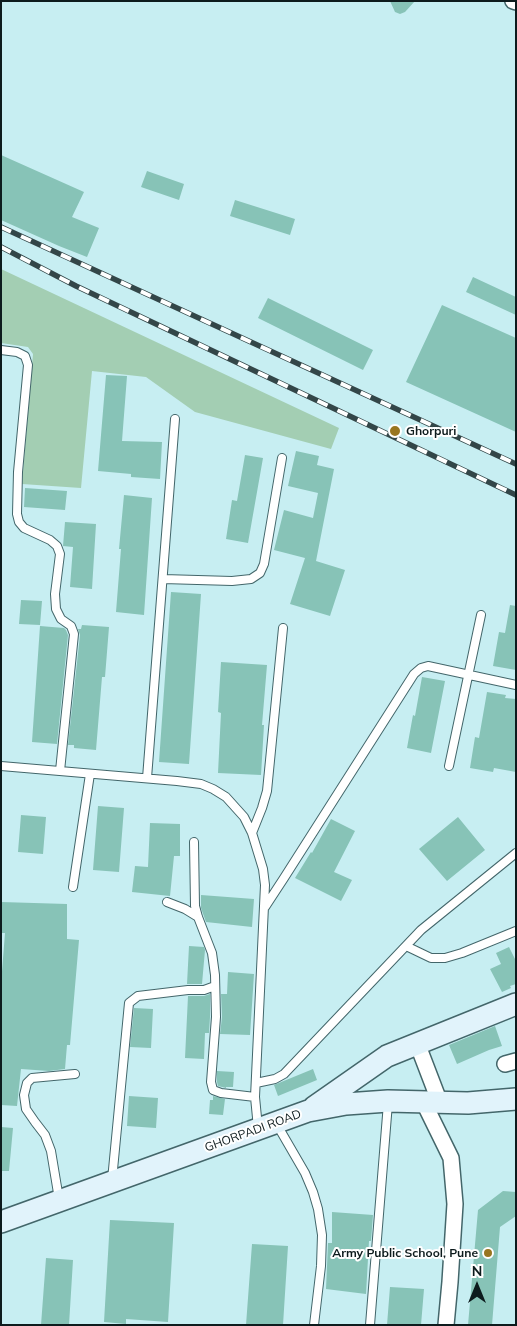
<!DOCTYPE html>
<html>
<head>
<meta charset="utf-8">
<style>
	body { margin:0 }
	#map { position:relative; width:517px; height:1326px; overflow:hidden; background:#c7eef2; font-family:Mulish,sans-serif }
	canvas { display:block }
	.frame { position:absolute; inset:0; border:2px solid #0d1b1d; pointer-events:none }
	.north { position:absolute; left:452px; top:1261px; width:50px; height:50px; -webkit-text-stroke:4px #fff; paint-order:stroke; rotate:0deg; font-size:14px; font-weight:700; line-height:20px; text-align:center; color:#0d1b1d }
	.north::after { content:''; display:block; margin:auto; width:18px; height:22px; background:#0d1b1d; clip-path:polygon(50% 0,100% 100%,50% 72%,0 100%) }
</style>
</head>
<body>
<div id="map">
<canvas width="517" height="1326"></canvas>
<div class="frame"></div>
<div class="north">N</div>
</div>
<script>
const context = document.querySelector('canvas').getContext('2d');
context.lineJoin = 'round';
function paint(path, color) { context.fillStyle = color; context.fill(path, 'evenodd'); }
const toPath = rows => new Path2D(rows.map(r => 'M' + r).join(''));
function strokePath(path, color, width, dash) { context.strokeStyle = color; context.lineWidth = width; context.lineCap = dash ? 'butt' : 'round'; context.setLineDash(dash || []); context.stroke(path); }
function write(font, color, halo, rows, align = 'center') {
  context.font = font + ' Mulish,sans-serif'; context.lineWidth = 4; context.setLineDash([]); context.textBaseline = 'middle'; context.strokeStyle = halo; context.fillStyle = color; for (const [text, x, y, turn = 0] of rows) {
    context.save(); context.translate(x, y); context.rotate((+turn || 0) * Math.PI / 180); context.textAlign = isNaN(turn) ? turn : align; if (halo) context.strokeText(text, 0, 0); context.fillText(text, 0, 0); context.restore();
  }
}
paint(toPath([
	[1,269,339,428,331,449,195,412,146,377,92,371,81,488,22,484,33,354,28,347,1,343]
]), '#a3ceb3');
paint(toPath([
	[390,1,415,1,405,12,400,14,395,12],
	[1,155,84,192,72,217,99,228,87,257,59,246,1,220],
	[147,171,184,184,179,200,141,187],
	[235,200,295,219,290,235,230,216],
	[473,277,516,297,516,315,466,292],
	[268,298,373,350,363,370,258,318],
	[442,305,516,338,516,432,406,382],
	[106,375,127,376,122,441,162,442,160,479,131,477,131,474,98,471],
	[296,451,319,456,317,465,334,469,316,561,345,570,330,616,290,604,305,558,274,550,284,510,313,518,318,493,288,486],
	[245,455,263,458,248,543,226,539,232,500,237,501],
	[25,488,67,491,65,510,24,507],
	[124,495,152,498,144,615,116,612,121,549,119,549],
	[65,522,96,524,92,589,70,587,73,547,63,546],
	[171,592,201,594,189,764,159,762],
	[21,600,42,601,40,625,19,624],
	[510,605,516,606,516,670,493,666,499,632,505,633],
	[82,625,109,627,105,677,102,677,96,750,74,748,74,745,68,745,80,635,78,629,81,629],
	[40,626,64,628,66,630,68,635,57,744,32,742],
	[221,662,267,665,262,725,264,725,261,775,218,773,221,713,218,712],
	[422,677,445,681,431,753,407,748,413,715,415,716],
	[487,692,506,695,505,698,516,699,516,772,494,768,493,772,470,768,475,737,479,738],
	[98,806,124,808,119,872,93,870],
	[21,815,46,817,43,854,18,852],
	[458,817,485,850,447,881,419,849],
	[331,819,355,831,334,872,352,880,341,901,295,878,311,852,312,853],
	[150,823,180,824,180,856,174,856,170,896,132,892,135,866,148,867],
	[201,895,254,899,252,927,206,922,201,908],
	[1,902,67,904,67,939,79,940,70,1045,67,1045,65,1069,49,1071,21,1069,17,1106,1,1105,1,984,5,933,1,933],
	[189,946,204,947,205,950,202,984,187,984],
	[509,947,516,961,516,984,510,986,511,988,502,992,490,969,501,964,496,953],
	[228,972,254,974,250,1035,220,1034,222,1017,221,994,227,994],
	[210,994,210,1017,209,1033,205,1033,204,1059,185,1058,188,996,204,996],
	[134,1008,153,1009,151,1048,130,1047],
	[495,1026,502,1046,489,1050,457,1064,449,1045],
	[313,1069,317,1080,278,1096,274,1085],
	[217,1071,234,1072,233,1087,226,1087,226,1088,218,1086,217,1082],
	[129,1096,158,1098,156,1128,127,1126],
	[213,1096,225,1099,223,1115,209,1114,210,1100,213,1100],
	[1,1127,13,1128,9,1171,1,1171],
	[503,1191,516,1192,516,1216,500,1227,492,1325,468,1325,478,1210],
	[332,1212,373,1215,371,1241,369,1241,366,1294,326,1289,328,1243,332,1243],
	[110,1220,174,1223,168,1322,126,1319,126,1324,104,1322],
	[252,1244,288,1246,283,1325,246,1325],
	[46,1258,73,1260,69,1325,41,1325],
	[390,1287,424,1289,421,1325,387,1325]
]), '#87c3b7');
const lane = toPath([
	[1,350,17,352,25,356,28,365,18,472,17,514,19,522,24,528,50,540,57,546,60,554,55,594,56,609,61,619,71,626,74,634,60,771],
	[163,579,232,581,251,579,260,573,264,564,282,458],
	[1,766,177,781,201,784,213,789,226,797,244,817,252,833,263,869,265,885,255,1097,258,1128],
	[449,766,481,615],
	[147,778,175,419],
	[252,833,262,808,267,791,283,628],
	[194,842,195,906,198,917,212,953,215,975,216,1017,211,1082,213,1090,221,1093,255,1097],
	[73,887,90,774],
	[167,902,185,909,198,917],
	[265,907,284,878,414,674,421,668,428,666,516,685],
	[406,946,431,958,445,958,462,953,516,931],
	[256,1083,275,1079,284,1074,421,930,516,853],
	[276,1123,305,1173,313,1192,318,1209,322,1235,321,1266,314,1325],
	[112,1180,129,1003,138,996,188,990,204,990,215,986],
	[59,1199,51,1151,45,1135,35,1122,26,1109,24,1095,27,1083,32,1078,75,1074],
	[370,1325,388,1103]
]);
const street = toPath([
	[513,1,516,2],
	[417,1043,440,1103],
	[505,1064,516,1061],
	[424,1103,451,1158,455,1204,450,1282,446,1325]
]);
const secondary = toPath([
	[314,1107,387,1056,516,1004],
	[1,1222,308,1111,346,1104,388,1101,468,1103,516,1099]
]);
strokePath(lane, '#43666a', 10);
strokePath(street, '#43666a', 18);
strokePath(secondary, '#43666a', 24);
strokePath(lane, '#fff', 8);
strokePath(street, '#fff', 15);
strokePath(secondary, '#e1f3fb', 21);
const rail = toPath([
	[1,227,516,464],
	[1,247,76,286,516,495]
]);
strokePath(rail, '#334648', 5.5);
strokePath(rail, '#fff', 4, [11]);
for (const [x, y, r, color] of [
	[395,431,6,"#997620"],
	[488,1253,5,"#997620"]
]) { const dot = new Path2D(); dot.arc(x, y, r, 0, 2 * Math.PI); context.fillStyle = color; context.fill(dot); strokePath(dot, '#fff', 2); }
write('bold 12px', '#0d1b1d', '#fff', [
	["Ghorpuri",406,431],
	["Army Public School, Pune",478,1253,"right"]
], 'left');
write('12px', '#0d1b1d', '#fff', [
	["GHORPADI ROAD",253,1131,-20]
]);
</script>
</body>
</html>
